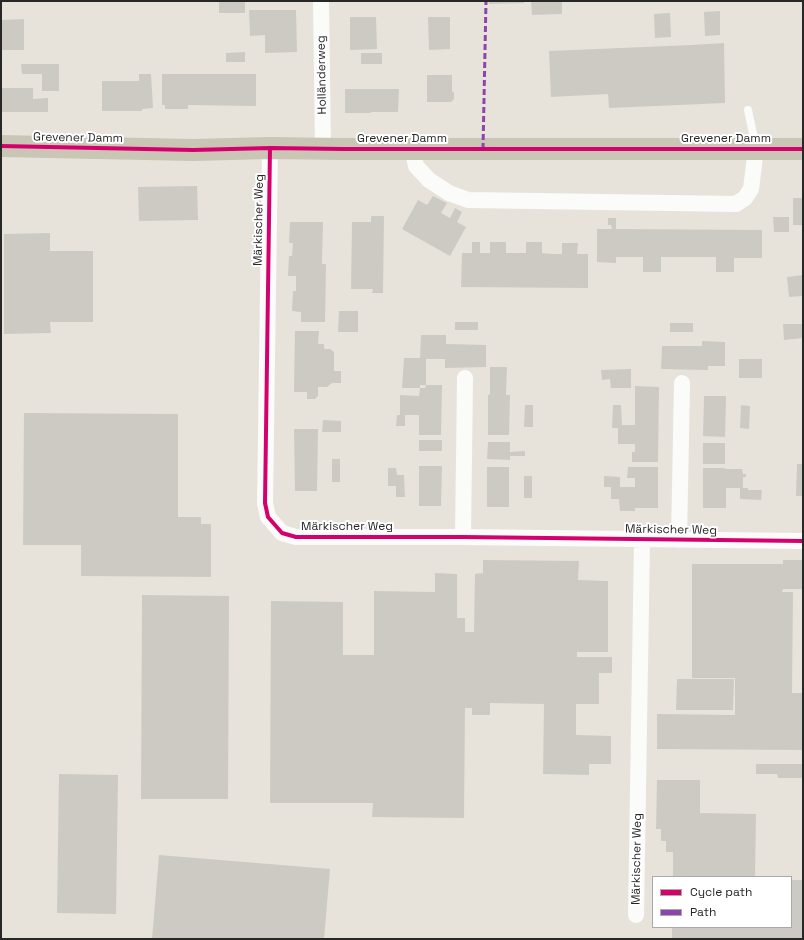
<!DOCTYPE html>
<html>
<head>
<meta charset="utf-8">
<style>
	body { margin:0 }
	#map { position:relative; width:804px; height:940px; overflow:hidden; background:#e7e3db; font-family:"Space Grotesk",sans-serif }
	canvas { display:block }
	.frame { position:absolute; inset:0; border:2px solid #272727; pointer-events:none }
	.legend { position:absolute; left:652px; top:876px; width:140px; height:52px; box-sizing:border-box; background:#fff; border:1px solid #a9a9a9; margin:0; padding:5px 7px; list-style:none; font-size:12px; color:#272727 }
	.legend li { display:flex; align-items:center; gap:8px; height:20px }
	.legend b { width:20px; border:1px solid #a9a9a9 }
</style>
</head>
<body>
<div id="map">
<canvas width="804" height="940"></canvas>
<div class="frame"></div>
<ul class="legend">
<li><b style="height:5px;background:#d6006c"></b>Cycle path</li>
<li><b style="height:5px;background:#8e44ad"></b>Path</li>
</ul>
</div>
<script>
const context = document.querySelector('canvas').getContext('2d');
context.lineJoin = 'round';
function paint(path, color) { context.fillStyle = color; context.fill(path, 'evenodd'); }
const toPath = rows => new Path2D(rows.map(r => 'M' + r).join(''));
function strokePath(path, color, width, dash) { context.strokeStyle = color; context.lineWidth = width; context.lineCap = dash ? 'butt' : 'round'; context.setLineDash(dash || []); context.stroke(path); }
function write(font, color, halo, rows, align = 'center') {
  context.font = font + ' "Space Grotesk",sans-serif'; context.lineWidth = 4; context.setLineDash([]); context.textBaseline = 'middle'; context.strokeStyle = halo; context.fillStyle = color; for (const [text, x, y, turn = 0] of rows) {
    context.save(); context.translate(x, y); context.rotate((+turn || 0) * Math.PI / 180); context.textAlign = isNaN(turn) ? turn : align; if (halo) context.strokeText(text, 0, 0); context.fillText(text, 0, 0); context.restore();
  }
}
paint(toPath([
	[219,1,245,1,245,13,219,13],
	[489,1,524,1,524,3,489,4],
	[531,1,562,1,562,14,532,15],
	[249,10,296,10,297,52,265,53,265,35,250,36],
	[720,11,720,35,705,36,704,12],
	[670,13,671,37,655,38,654,14],
	[350,17,376,17,377,49,350,50],
	[428,17,450,17,450,49,429,50],
	[24,19,24,50,1,50,1,20],
	[724,43,725,103,609,108,608,94,551,97,549,51,692,45],
	[245,52,245,62,226,62,226,53],
	[361,53,382,53,382,64,361,64],
	[21,64,59,64,59,91,42,91,42,74,22,74],
	[139,74,151,74,153,108,142,109,142,111,102,111,102,81,139,81],
	[162,74,256,74,256,106,188,105,188,109,165,109,165,105,162,105],
	[427,75,452,75,452,91,454,93,454,99,451,102,427,102],
	[1,88,33,88,33,99,48,98,48,112,1,112],
	[345,89,399,89,398,112,371,112,371,113,345,113],
	[197,186,198,220,139,221,138,187],
	[433,196,447,203,441,213,450,218,455,208,462,212,457,222,466,227,450,256,402,229,418,200,427,205],
	[793,198,803,198,803,225,793,225],
	[371,216,384,216,383,293,372,293,373,289,351,289,352,222,371,222],
	[773,217,789,217,789,232,774,232],
	[608,218,616,218,616,229,762,230,762,258,734,258,734,272,716,272,716,257,661,257,661,272,643,272,643,257,616,257,616,263,597,262,597,229,612,229,611,225,608,225],
	[290,222,323,222,322,264,326,264,325,322,301,322,301,312,292,311,293,291,296,291,296,276,288,276,289,256,292,256,293,243,289,243],
	[50,233,50,251,93,251,93,322,50,322,51,333,4,334,4,234],
	[472,242,480,242,480,253,490,253,490,242,506,242,506,253,526,253,526,242,542,242,542,253,552,254,562,254,562,243,578,243,577,254,588,254,588,288,461,287,462,253,472,253],
	[803,275,803,296,789,297,787,277],
	[339,311,358,311,358,332,338,332],
	[455,322,478,322,478,330,455,330],
	[670,323,693,323,693,332,670,332],
	[783,324,803,324,803,338,784,340],
	[295,331,319,331,318,344,324,344,324,348,325,349,330,349,334,352,334,371,341,371,341,383,332,383,327,387,318,387,318,396,315,399,307,399,307,392,294,392],
	[421,335,446,335,446,344,486,345,486,367,445,368,445,359,426,359,426,385,420,385,420,388,402,388,404,358,420,358],
	[702,341,725,342,725,366,708,366,708,370,661,369,662,346,702,346],
	[739,359,762,359,762,378,739,378],
	[490,367,507,367,506,395,510,395,509,435,488,435,488,395,490,394],
	[631,369,631,388,611,388,610,379,602,380,601,370],
	[426,385,442,385,441,435,419,435,419,415,405,415,405,426,396,426,397,415,400,415,400,395,419,396,420,388,422,388,422,394,422,388,425,388],
	[635,386,659,387,658,462,632,462,632,452,635,452,635,444,618,444,618,428,612,428,613,405,621,405,622,425,635,425],
	[704,396,726,396,725,437,703,436],
	[525,405,533,405,533,427,524,427],
	[741,405,750,406,749,429,740,428],
	[24,413,178,414,178,517,201,517,201,524,211,524,211,577,81,576,81,545,23,545],
	[323,420,341,421,341,432,322,432],
	[294,429,318,429,317,491,295,491],
	[419,440,442,440,442,451,419,451],
	[488,442,510,442,510,452,525,451,525,456,510,456,510,460,487,459],
	[703,443,725,443,725,464,703,464],
	[332,459,340,459,340,482,332,482],
	[797,464,803,464,803,496,796,496],
	[419,466,442,466,441,506,419,506],
	[487,467,509,467,509,507,487,507],
	[628,467,658,467,658,508,635,508,635,511,620,511,619,499,611,499,611,487,604,487,604,476,620,477,620,487,635,487,635,478,627,478],
	[388,468,396,468,397,475,404,475,405,497,396,497,396,486,388,486],
	[703,468,725,468,725,469,742,469,743,474,746,474,746,477,743,477,743,488,748,488,748,490,762,490,761,500,740,499,740,488,726,488,726,508,703,508],
	[524,476,532,476,532,498,524,498],
	[483,560,579,561,578,580,608,581,608,652,577,652,577,657,612,657,612,673,599,673,599,704,576,704,576,735,611,736,611,764,589,764,589,775,543,774,544,704,490,703,490,715,472,715,472,708,465,708,464,818,372,817,373,803,270,803,271,601,343,602,343,655,374,655,374,591,435,592,435,573,457,574,457,618,465,618,465,632,474,632,475,574,483,573],
	[783,560,803,560,803,589,783,589,782,592,793,592,792,693,803,693,803,750,657,749,657,714,735,715,735,678,692,678,692,564,783,564],
	[142,595,229,596,228,799,141,799],
	[677,679,734,679,733,710,676,710],
	[756,764,803,764,803,778,778,778,777,774,756,774],
	[59,774,118,775,116,914,57,913],
	[657,780,700,780,700,813,756,814,755,877,673,877,673,852,666,852,666,841,661,841,661,829,656,829],
	[159,855,330,869,324,939,152,939],
	[791,880,803,880,803,939,672,939,672,927,791,927]
]), '#cdcac4');
strokePath(toPath([
	[748,110,756,148]
]), '#fbfbfa', 8);
strokePath(toPath([
	[321,1,323,149],
	[270,148,265,503,268,517,282,533,296,537,463,537,803,541],
	[412,148,416,166,429,180,449,193,468,200,736,204,745,198,751,189,756,149],
	[463,537,465,378],
	[679,540,682,383],
	[636,915,642,540]
]), '#fbfbfa', 16);
strokePath(toPath([
	[1,146,193,150,270,148,343,149,803,149]
]), '#c9c6b5', 22);
strokePath(toPath([
	[483,149,486,1]
]), '#8e44ad', 3, [6, 3]);
strokePath(toPath([
	[1,146,193,150,270,148,343,149,803,149],
	[270,148,265,503,268,517,282,533,296,537,463,537,803,541]
]), '#d6006c', 4);
write('12px', '#272727', '#fff', [
	["Holländerweg",322,75,-91],
	["Grevener Damm",78,138,1],
	["Grevener Damm",402,139],
	["Grevener Damm",726,139],
	["Märkischer Weg",259,220,-89],
	["Märkischer Weg",347,527],
	["Märkischer Weg",671,530,1],
	["Märkischer Weg",637,859,-89]
]);
</script>
</body>
</html>
